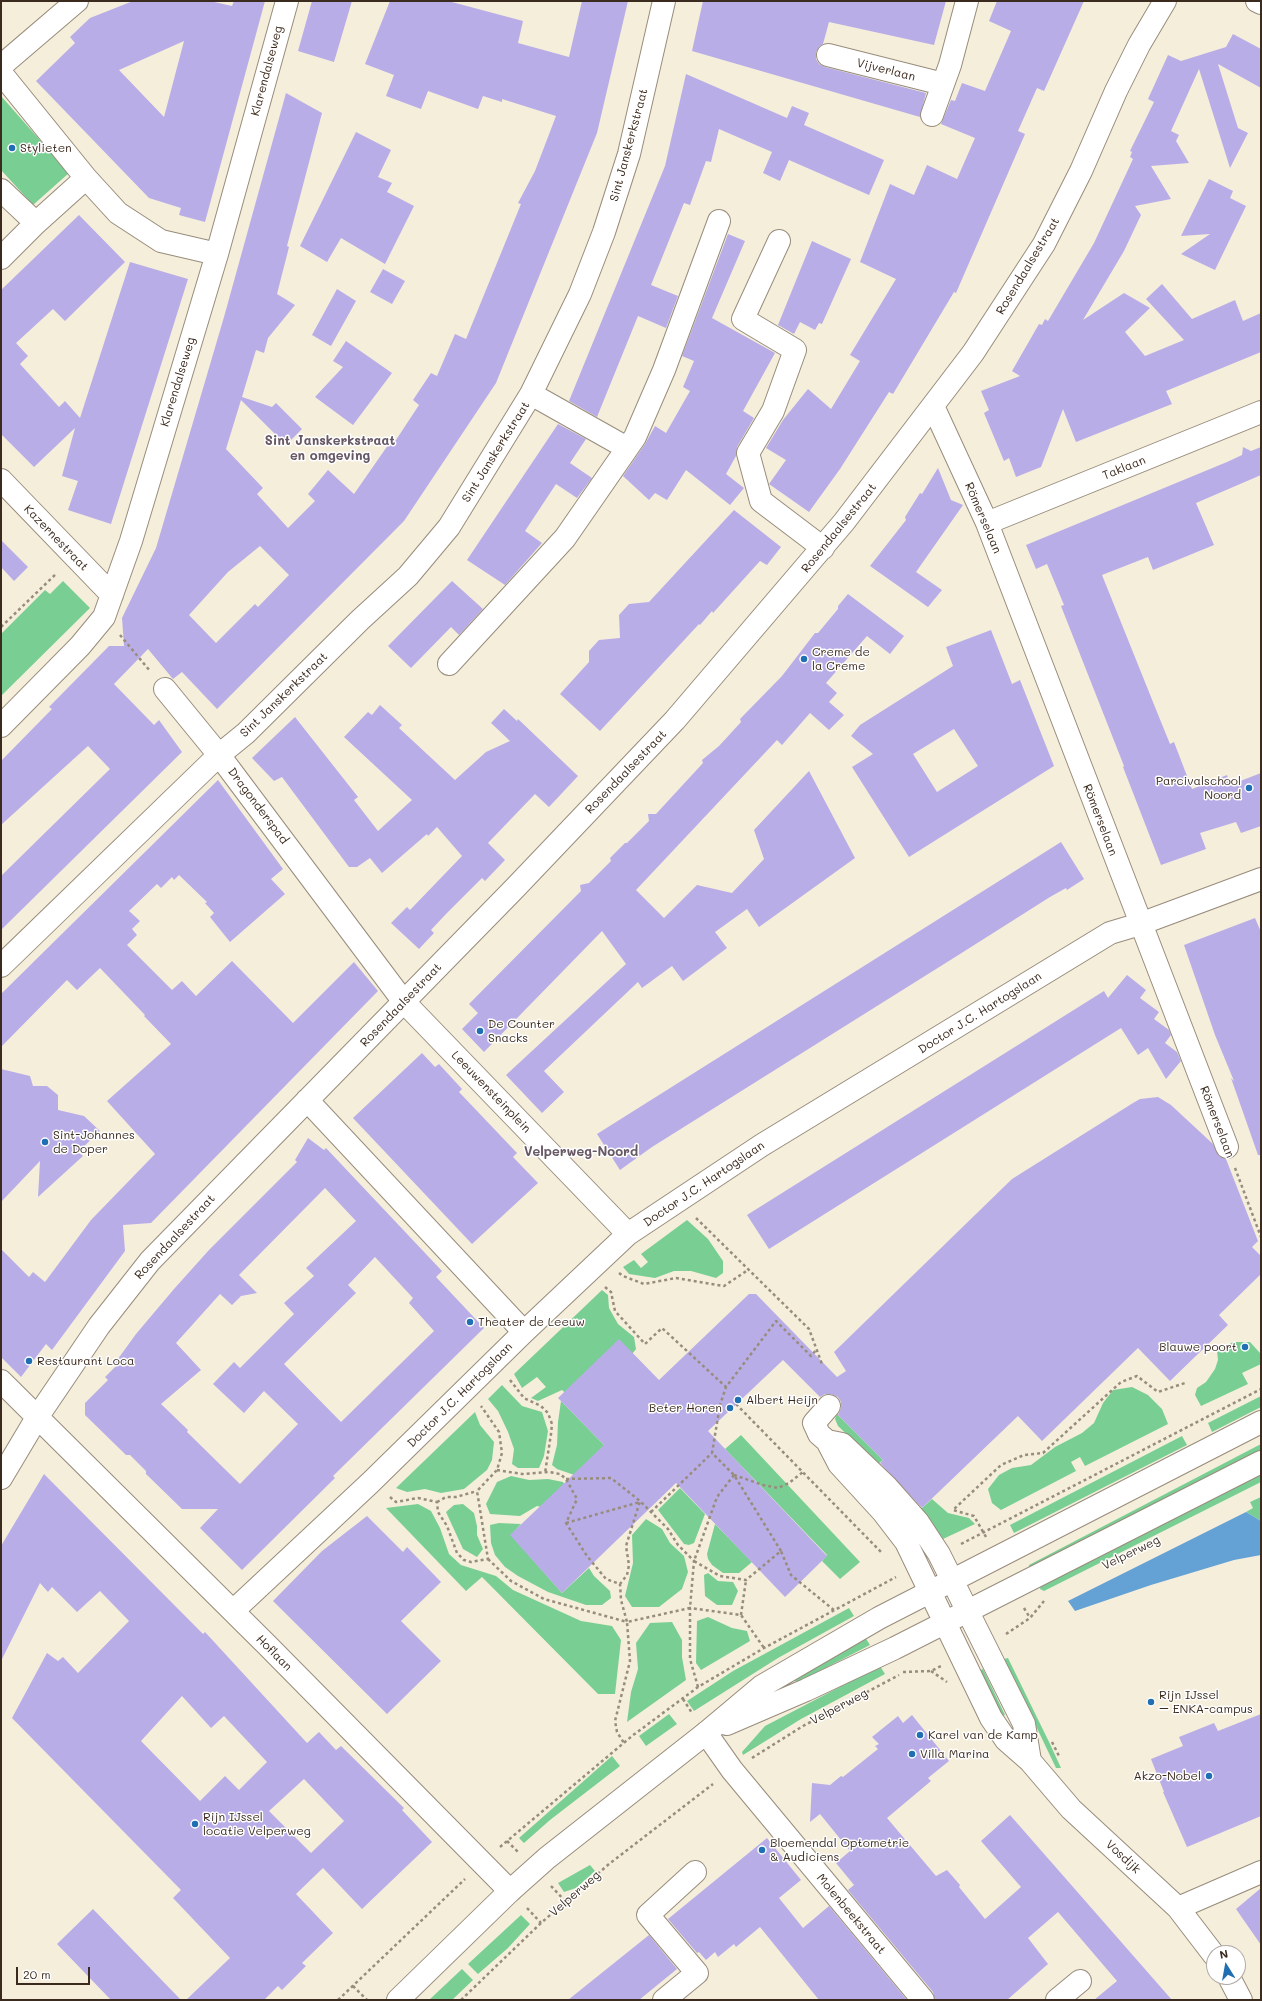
<!DOCTYPE html>
<html>
<head>
<meta charset="utf-8">
<style>
	body { margin:0 }
	#map { position:relative; width:1262px; height:2001px; overflow:hidden; background:#f5eedb; font-family:Mali,sans-serif }
	canvas { display:block }
	.frame { position:absolute; inset:0; border:2px solid #3b2a1e; pointer-events:none }
	.north { position:absolute; left:1206px; top:1945px; width:40px; height:40px; box-sizing:border-box; background:#fff; border:1px solid #b1aaa5; border-radius:50%; rotate:349deg; font-size:11px; font-weight:700; line-height:16px; text-align:center; color:#3b2a1e }
	.north::after { content:''; display:block; margin:auto; width:14px; height:18px; background:#1f6fb2; clip-path:polygon(50% 0,100% 100%,50% 72%,0 100%) }
	.scale { position:absolute; left:16px; top:1967px; width:74px; height:18px; box-sizing:border-box; border:2px solid #3b2a1e; border-top:0; padding-left:5px; font-size:12px; line-height:14px; white-space:nowrap; color:#3b2a1e; -webkit-text-stroke:3px #fff; paint-order:stroke }
</style>
</head>
<body>
<div id="map">
<canvas width="1262" height="2001"></canvas>
<div class="frame"></div>
<div class="north">N</div>
<div class="scale">20 m</div>
</div>
<script>
const context = document.querySelector('canvas').getContext('2d');
context.lineJoin = 'round';
function paint(path, color) { context.fillStyle = color; context.fill(path, 'evenodd'); }
const toPath = rows => new Path2D(rows.map(r => 'M' + r).join(''));
function strokePath(path, color, width, dash) { context.strokeStyle = color; context.lineWidth = width; context.lineCap = dash ? 'butt' : 'round'; context.setLineDash(dash || []); context.stroke(path); }
function write(font, color, halo, rows, align = 'center') {
  context.font = font + ' Mali,sans-serif'; context.lineWidth = 3; context.setLineDash([]); context.textBaseline = 'middle'; context.strokeStyle = halo; context.fillStyle = color; for (const [text, x, y, turn = 0] of rows) {
    context.save(); context.translate(x, y); context.rotate((+turn || 0) * Math.PI / 180); context.textAlign = isNaN(turn) ? turn : align; if (halo) context.strokeText(text, 0, 0); context.fillText(text, 0, 0); context.restore();
  }
}
paint(toPath([
	[1,96,69,173,33,205,1,170],
	[63,581,90,608,1,696,1,634,45,590,50,594],
	[687,1220,708,1239,723,1261,723,1273,716,1278,691,1271,674,1271,655,1278,629,1274,623,1267,634,1260,641,1268,648,1262,641,1254],
	[602,1290,608,1295,609,1308,618,1324,634,1337,636,1349,629,1358,571,1398,562,1390,538,1401,531,1398,546,1387,537,1377,522,1388,514,1374],
	[1233,1342,1250,1342,1260,1353,1261,1364,1242,1373,1248,1384,1201,1406,1195,1395,1197,1388,1206,1382,1215,1369,1218,1360,1217,1351],
	[502,1385,522,1406,542,1412,548,1431,544,1456,539,1468,518,1468,512,1464,514,1449,508,1432,498,1411,488,1399],
	[1132,1387,1148,1395,1162,1409,1168,1424,1085,1466,1080,1457,1071,1462,1076,1471,1001,1510,992,1503,988,1489,999,1475,1012,1468,1031,1465,1055,1447,1082,1433,1094,1423,1103,1403,1113,1390],
	[1261,1396,1261,1407,1212,1432,1208,1423],
	[561,1401,604,1445,613,1467,577,1476,557,1469,552,1465,557,1445,558,1422],
	[475,1412,480,1425,494,1442,492,1460,487,1470,464,1489,441,1493,425,1489,407,1492,396,1488],
	[837,1414,883,1460,878,1464,838,1426,835,1419],
	[741,1435,860,1562,840,1579,822,1561,827,1555,725,1449],
	[1182,1436,1187,1445,1014,1533,1010,1525],
	[1261,1444,1261,1451,1029,1568,1029,1565],
	[1261,1472,1261,1482,1044,1591,1040,1589,1041,1585],
	[511,1476,529,1480,548,1479,563,1482,573,1500,561,1512,537,1506,520,1516,490,1514,486,1504,497,1482],
	[680,1488,705,1514,694,1543,689,1545,684,1544,658,1510],
	[1261,1497,1261,1521,1246,1512,1253,1508,1250,1502],
	[932,1499,948,1513,969,1518,975,1524,943,1539,921,1509],
	[418,1504,431,1511,440,1528,449,1554,461,1565,496,1576,513,1590,581,1621,612,1626,621,1640,615,1694,598,1694,482,1577,466,1591,386,1508],
	[463,1504,474,1513,477,1526,477,1535,483,1549,477,1557,463,1549,446,1512,454,1505],
	[646,1519,662,1529,670,1543,684,1556,688,1572,682,1589,659,1607,632,1607,625,1596,633,1563,632,1535],
	[499,1523,521,1524,511,1535,562,1593,589,1568,594,1576,610,1591,611,1598,602,1605,586,1605,548,1592,518,1576,505,1567,495,1555,491,1543,490,1525],
	[715,1524,752,1562,739,1573,723,1573,712,1565,708,1559,707,1554],
	[708,1573,718,1581,733,1582,738,1591,732,1605,717,1605,705,1596,704,1575],
	[849,1608,854,1616,778,1658,694,1711,687,1701,733,1671],
	[708,1617,732,1628,747,1631,750,1641,701,1670,696,1663,697,1621],
	[672,1622,682,1640,682,1657,686,1680,627,1722,631,1692,638,1669,636,1643,650,1623],
	[865,1637,870,1645,798,1682,795,1681,794,1677],
	[1008,1658,1050,1744,1061,1768,1056,1768,1023,1699,1004,1659],
	[880,1666,885,1674,801,1719,743,1755,742,1752,765,1726],
	[983,1669,1005,1715,998,1718,976,1672],
	[669,1714,677,1724,646,1746,639,1736],
	[612,1756,620,1766,550,1820,524,1843,519,1838],
	[590,1865,595,1871,576,1888,564,1892,558,1883],
	[521,1915,530,1924,508,1948,478,1974,468,1964],
	[462,1969,473,1980,452,2000,429,2000]
]), '#79cf93');
paint(toPath([
	[1246,1512,1261,1521,1261,1555,1234,1560,1151,1585,1075,1611,1068,1601]
]), '#64a2d6');
paint(toPath([
	[133,1,210,1,232,6,234,1,265,1,205,222,179,215,181,208,149,198,36,81,75,43,70,37,90,18],
	[184,41,164,117,119,70],
	[312,1,352,1,334,62,298,51],
	[390,1,448,1,523,21,518,43,569,57,582,1,628,1,597,133,496,383,404,521,217,709,182,672,173,679,148,649,114,684,154,725,159,720,182,752,1,930,1,876,110,769,88,746,1,825,1,761,52,709,49,707,109,646,124,646,122,618,156,548,224,317,286,93,322,113,287,246,289,247,277,294,295,305,268,338,264,353,256,350,242,397,272,407,276,403,302,429,286,445,241,400,226,449,263,488,257,494,288,528,315,501,308,494,328,470,354,494,393,438,396,440,419,405,413,400,431,373,437,376,455,334,466,339,521,204,518,203,535,171,556,116,502,99,502,102,483,96,478,109,428,91,421,109,386,96,394,75,365,64],
	[260,546,289,575,258,607,255,604,216,643,189,615,228,572],
	[703,1,946,1,934,45,829,22,823,44,819,47,816,52,816,59,819,64,825,67,926,93,920,117,692,51],
	[997,1,1084,1,1044,91,1037,88,1018,131,1025,134,956,293,954,292,893,394,889,392,840,469,809,512,769,484,786,460,766,448,783,420,808,389,831,409,860,361,850,355,896,279,860,262,890,184,914,195,927,165,957,179,975,138,941,124,951,100,955,101,962,83,985,91,1011,31,989,21],
	[1233,34,1261,49,1261,88,1218,64,1238,128,1248,133,1230,168,1199,69,1171,131,1179,135,1176,141,1189,163,1151,166,1171,199,1135,206,1141,215,1124,251,1083,320,1124,293,1150,308,1125,332,1145,356,1184,340,1146,299,1162,284,1192,319,1235,300,1243,321,1261,313,1261,352,1166,391,1172,404,1076,442,1063,409,1041,467,1016,477,1009,458,1004,461,984,413,989,410,981,391,1020,376,1012,371,1039,324,1042,325,1045,319,1048,321,1094,243,1133,159,1130,157,1132,152,1130,151,1154,102,1148,99,1168,55,1181,61,1226,47],
	[686,74,787,118,792,106,809,113,804,125,884,160,869,195,789,160,780,181,763,173,772,152,719,129,711,162,706,161,690,205,684,203,651,285,678,296,666,328,638,316,597,417,569,401,665,166],
	[356,132,391,150,378,177,392,183,387,192,414,206,385,264,341,238,327,262,300,246],
	[1209,179,1233,191,1230,198,1246,206,1215,270,1181,254,1210,234,1181,236],
	[79,215,125,262,65,321,53,309,16,343,28,356,20,364,59,407,65,401,80,418,130,262,188,279,111,524,68,510,78,481,62,476,75,428,34,467,1,434,1,290],
	[728,234,745,241,712,318,775,353,743,411,754,418,737,447,736,456,726,474,744,488,730,505,686,470,667,500,655,493,649,500,623,476,645,444,655,426,666,433,690,391,683,387,694,361,682,356],
	[812,241,851,259,822,324,819,323,815,330,800,322,794,334,778,325],
	[383,269,405,281,392,304,370,292],
	[337,289,356,301,331,346,312,335],
	[346,341,392,373,353,425,315,397,343,367,333,361],
	[558,424,586,439,570,463,592,478,577,498,556,484,525,531,542,543,505,585,467,560],
	[1243,447,1251,451,1261,447,1261,475,1196,503,1214,545,1153,570,1148,557,1102,575,1157,712,1170,744,1174,742,1192,789,1227,775,1230,785,1261,773,1261,826,1241,833,1236,822,1200,833,1206,849,1161,865,1123,767,1124,766,1061,606,1064,605,1047,564,1036,569,1026,545,1227,462,1242,455],
	[938,468,951,500,963,505,916,572,942,590,928,607,870,566,906,520,905,517,920,493,922,494],
	[734,510,781,547,767,565,760,561,713,613,712,611,700,625,699,624,600,731,560,694,589,662,589,651,599,640,620,638,619,615,629,604,649,602],
	[1,540,28,567,14,581,1,567],
	[452,581,483,609,459,635,451,627,411,668,388,646],
	[848,594,904,636,890,654,867,636,826,683,837,693,829,702,844,715,829,730,810,713,782,745,777,740,636,890,664,918,697,885,732,893,764,859,754,830,809,771,855,858,759,927,747,909,715,932,727,948,683,981,672,966,642,988,638,982,544,1071,564,1092,542,1113,506,1075,626,964,602,931,484,1052,462,1029,478,1013,469,1004,581,891,580,885,589,883,611,861,610,858,625,843,627,843,649,821,648,814,656,814,703,763,702,760,719,746,741,722,740,719,782,676,815,633,818,633,838,609,838,606],
	[991,630,1012,684,1020,680,1054,766,909,857,852,767,873,754,851,736,860,725,953,666,946,647],
	[954,729,978,766,937,792,913,754],
	[380,705,402,725,399,728,455,780,486,752,510,741,491,723,504,709,517,721,518,719,578,776,549,807,535,794,488,843,505,860,485,881,482,878,446,914,431,930,434,933,419,949,391,923,407,907,410,910,462,856,437,827,428,836,427,834,382,873,370,858,357,867,349,867,282,777,274,781,252,758,295,717,358,797,354,800,378,831,412,800,344,737,368,712,372,715],
	[218,780,283,869,271,879,285,894,230,942,210,917,214,913,205,903,207,902,179,875,174,880,172,877,161,888,157,884,129,911,140,921,132,929,137,935,127,945,172,990,182,981,196,996,232,961,293,1023,354,962,378,991,151,1223,123,1225,125,1251,52,1350,46,1344,21,1377,1,1357,1,1249,29,1277,33,1272,45,1282,91,1220,155,1154,107,1101,171,1044,144,1016,145,1015,100,968,77,990,67,980,1,1047,1,994],
	[1061,842,1084,879,1067,890,1066,888,1050,897,960,954,652,1147,620,1170,597,1134],
	[1255,918,1261,932,1261,1155,1258,1155,1231,1078,1234,1081,1215,1035,1184,945],
	[1127,975,1146,990,1140,998,1159,1012,1154,1019,1169,1030,1171,1035,1165,1043,1177,1052,1181,1061,1166,1079,1148,1048,1138,1055,1121,1028,769,1249,747,1215,1104,991,1108,998],
	[422,1053,435,1067,439,1064,462,1089,459,1092,517,1153,513,1157,538,1183,472,1244,353,1118],
	[1,1069,30,1076,33,1086,47,1086,58,1095,58,1110,84,1116,100,1131,78,1152,83,1156,38,1197,40,1161,1,1202],
	[1158,1097,1171,1105,1213,1144,1219,1156,1226,1159,1258,1241,1252,1247,1261,1256,1261,1274,1219,1315,1228,1325,1170,1381,1138,1348,1042,1441,1018,1416,922,1508,880,1463,883,1460,838,1415,841,1408,841,1402,838,1397,831,1394,825,1394,820,1397,783,1360,708,1431,827,1556,785,1597,676,1483,562,1593,510,1535,604,1445,558,1398,619,1339,659,1380,749,1294,756,1294,837,1377,846,1371,834,1352,1012,1179,1133,1103,1140,1099],
	[308,1138,324,1150,326,1148,442,1271,436,1277,484,1328,333,1476,335,1478,242,1570,200,1528,218,1509,182,1509,146,1474,146,1471,130,1455,126,1455,85,1415,85,1403,108,1380,105,1377,117,1365,115,1363,136,1334,174,1289,209,1250,297,1162,295,1160],
	[325,1188,356,1221,306,1268,314,1276,284,1303,294,1314,240,1368,234,1362,213,1384,244,1413,264,1391,298,1424,240,1484,187,1432,188,1430,161,1404,201,1370,176,1343,220,1294,232,1305,241,1296,257,1293,239,1275],
	[375,1257,413,1298,409,1303,434,1331,341,1422,284,1364,356,1293,348,1285],
	[44,1474,203,1634,205,1632,307,1743,319,1732,336,1750,341,1746,404,1808,402,1810,432,1842,362,1909,323,1868,296,1894,333,1933,302,1963,306,1966,282,1990,278,1986,264,2000,186,2000,230,1958,173,1898,181,1890,12,1718,47,1653,58,1661,63,1657,78,1673,129,1621,100,1591,77,1612,52,1587,48,1592,40,1583,1,1661,1,1546],
	[182,1696,211,1728,224,1716,267,1762,239,1790,225,1776,200,1801,141,1741],
	[304,1779,344,1821,311,1853,269,1811],
	[367,1516,403,1552,407,1547,441,1582,401,1621,441,1661,387,1714,273,1601,322,1551],
	[1261,1714,1261,1816,1187,1847,1163,1792,1164,1792,1151,1759,1183,1746,1179,1737,1214,1723,1218,1731],
	[912,1715,949,1761,928,1778,931,1781,887,1818,936,1876,947,1870,960,1885,959,1887,985,1919,1021,1887,981,1841,1010,1815,1172,2000,1094,2000,1117,1981,1058,1912,1028,1938,1048,1964,1007,2000,935,2000,933,1992,848,1890,854,1885,836,1863,850,1851,820,1814,810,1822,812,1783,830,1785,841,1776,843,1777,878,1749,875,1746,879,1744,872,1737,898,1716,903,1723],
	[767,1838,801,1880,779,1898,803,1928,829,1906,907,2000,819,2000,760,1927,736,1947,734,1944,718,1957,715,1952,706,1960,699,1952,697,1953,668,1919],
	[1261,1888,1261,1945,1236,1909],
	[93,1909,181,2000,111,2000,57,1944],
	[649,1935,677,1969,639,2000,568,2000]
]), '#b9ade8');
const minor = toPath([
	[1257,1,1261,3],
	[828,55,943,84],
	[1,66,77,1],
	[1,73,86,178,36,223,1,190],
	[932,115,950,65,967,1],
	[86,178,118,213,161,241,217,254],
	[779,241,743,319,795,350,773,411,748,453,761,501,823,548],
	[1,258,36,223],
	[531,394,627,448],
	[933,406,987,523,1227,1147],
	[1,480,112,595],
	[987,523,1261,412],
	[449,664,565,538,635,437,664,370,719,221],
	[165,689,219,755,404,1002,628,1234],
	[1,726,80,646,104,617,131,541,217,254,287,1],
	[1,966,219,755,246,733,360,620,408,576,449,527,531,394,580,294,604,232,629,154,664,1],
	[307,1100,524,1332],
	[1,1381,267,1645,510,1891],
	[829,1406,814,1423,819,1434,827,1441,839,1464,883,1512,906,1542,991,1718,1006,1740,1030,1761,1071,1809,1178,1908,1214,1955],
	[827,1441,842,1444,887,1487,918,1522,939,1554,1024,1724,1030,1761],
	[1,1478,38,1416,99,1326,150,1261,515,888,675,720,844,522,973,353,1044,244,1081,171,1116,91,1139,45,1165,1],
	[233,1611,370,1483,524,1332,628,1234,762,1145,1110,933,1140,924,1261,879],
	[706,1733,732,1770,923,2000],
	[1178,1908,1261,1872],
	[1229,1977,1241,2000],
	[664,2000,697,1973,648,1915,695,1872],
	[1057,2000,1080,1981]
]);
const major = toPath([
	[727,1724,806,1690,895,1648,1261,1462],
	[398,2000,510,1891,547,1858,706,1733,762,1686,879,1618,1261,1422]
]);
strokePath(minor, '#988c7c', 24);
strokePath(major, '#988c7c', 24);
strokePath(toPath([
	[1,627,57,573],
	[120,635,150,671],
	[1235,1168,1261,1237],
	[696,1218,809,1329,822,1364],
	[619,1273,623,1276,644,1284,676,1278,724,1286,748,1270],
	[605,1287,611,1292,615,1311,645,1344,662,1328,726,1387],
	[510,1380,524,1398,541,1406,548,1413,552,1424,551,1434,545,1473],
	[736,1404,881,1552],
	[497,1470,522,1474,549,1472,560,1474,566,1479,577,1499,566,1523,587,1556,606,1579,620,1584,627,1575,629,1565,626,1546,640,1501],
	[734,1475,717,1497,694,1561,720,1576,746,1580,781,1551,791,1575,835,1611],
	[734,1475,763,1485,778,1488,789,1483,803,1472],
	[566,1479,611,1478,640,1501,668,1529,678,1545,694,1561,690,1608,627,1622,630,1661,615,1721,617,1732,624,1743],
	[390,1497,396,1502,418,1498,437,1502,438,1512,447,1526,457,1553,464,1560,471,1562,488,1559,477,1491,497,1470,502,1453,499,1432,481,1406],
	[437,1502,446,1497,456,1497,477,1491],
	[651,1512,712,1453],
	[566,1523,640,1502],
	[986,1537,974,1516,953,1510,1001,1465,1024,1455,1043,1453,1121,1382,1137,1376,1158,1392,1185,1383],
	[961,1544,1261,1389],
	[781,1551,734,1475,712,1453,720,1405,726,1387,776,1321,811,1356,817,1349],
	[488,1559,511,1581,544,1599,627,1622,621,1600,620,1584],
	[1024,1608,1030,1618],
	[741,1615,746,1580],
	[1006,1634,1030,1618,1044,1601],
	[931,1671,947,1682],
	[903,1672,931,1671,941,1666],
	[698,1687,690,1659,690,1608,741,1615,764,1648],
	[683,1699,692,1713],
	[1052,1742,1059,1756],
	[752,1758,803,1726,899,1675],
	[507,1841,518,1852],
	[500,1847,632,1736,698,1687,764,1648,896,1577],
	[551,1886,566,1902],
	[527,1908,541,1923],
	[353,1986,367,2000],
	[338,2000,465,1879],
	[461,2000,541,1923,609,1864,713,1784]
]), '#988c7c', 2.5, [3, 3]);
strokePath(minor, '#fff', 22);
strokePath(major, '#fff', 22);
for (const [x, y, r, color] of [
	[12,148,4,"#1f6fb2"],
	[804,659,4,"#1f6fb2"],
	[1249,788,4,"#1f6fb2"],
	[480,1031,4,"#1f6fb2"],
	[45,1142,4,"#1f6fb2"],
	[470,1322,4,"#1f6fb2"],
	[1245,1347,4,"#1f6fb2"],
	[29,1361,4,"#1f6fb2"],
	[738,1400,4,"#1f6fb2"],
	[730,1408,4,"#1f6fb2"],
	[1151,1702,4,"#1f6fb2"],
	[920,1735,4,"#1f6fb2"],
	[912,1754,4,"#1f6fb2"],
	[1209,1776,4,"#1f6fb2"],
	[195,1824,4,"#1f6fb2"],
	[762,1850,4,"#1f6fb2"]
]) { const dot = new Path2D(); dot.arc(x, y, r, 0, 2 * Math.PI); context.fillStyle = color; context.fill(dot); strokePath(dot, '#fff', 1.5); }
write('12px', '#3b2a1e', '#fff', [
	["Vijverlaan",886,70,14],
	["Klarendalseweg",267,71,-75],
	["Sint Janskerkstraat",629,145,-75],
	["Rosendaalsestraat",1028,266,-59],
	["Klarendalseweg",178,382,-73],
	["Sint Janskerkstraat",496,452,-58],
	["Taklaan",1124,468,-22],
	["Römerselaan",983,518,67],
	["Rosendaalsestraat",839,528,-51],
	["Kazernestraat",56,538,46],
	["Sint Janskerkstraat",284,695,-44],
	["Rosendaalsestraat",626,772,-46],
	["Dragonderspad",258,806,53],
	["Römerselaan",1100,820,69],
	["Rosendaalsestraat",401,1005,-46],
	["Doctor J.C. Hartogslaan",980,1013,-32],
	["Leeuwensteinplein",491,1092,46],
	["Römerselaan",1217,1122,69],
	["Doctor J.C. Hartogslaan",704,1184,-34],
	["Rosendaalsestraat",175,1237,-47],
	["Doctor J.C. Hartogslaan",460,1395,-45],
	["Velperweg",1131,1553,-26],
	["Hoflaan",274,1653,45],
	["Velperweg",839,1707,-28],
	["Vosdijk",1123,1857,43],
	["Velperweg",575,1894,-41],
	["Molenbeekstraat",851,1914,50]
]);
write('12px', '#3b2a1e', '#fff', [
	["Stylieten",20,148],
	["Creme de",812,652],
	["la Creme",812,666],
	["Parcivalschool",1241,781,"right"],
	["Noord",1241,795,"right"],
	["De Counter",488,1024],
	["Snacks",488,1038],
	["Sint-Johannes",53,1135],
	["de Doper",53,1149],
	["Theater de Leeuw",478,1322],
	["Blauwe poort",1237,1347,"right"],
	["Restaurant Loca",37,1361],
	["Albert Heijn",746,1400],
	["Beter Horen",722,1408,"right"],
	["Rijn IJssel",1159,1695],
	["– ENKA-campus",1159,1709],
	["Karel van de Kamp",928,1735],
	["Villa Marina",920,1754],
	["Akzo-Nobel",1201,1776,"right"],
	["Rijn IJssel",203,1817],
	["locatie Velperweg",203,1831],
	["Bloemendal Optometrie",770,1843],
	["& Audiciens",770,1857]
], 'left');
write('bold 13px', '#675865', '#fff', [
	["Sint Janskerkstraat",330,441],
	["en omgeving",330,456],
	["Velperweg-Noord",581,1152]
]);
</script>
</body>
</html>
